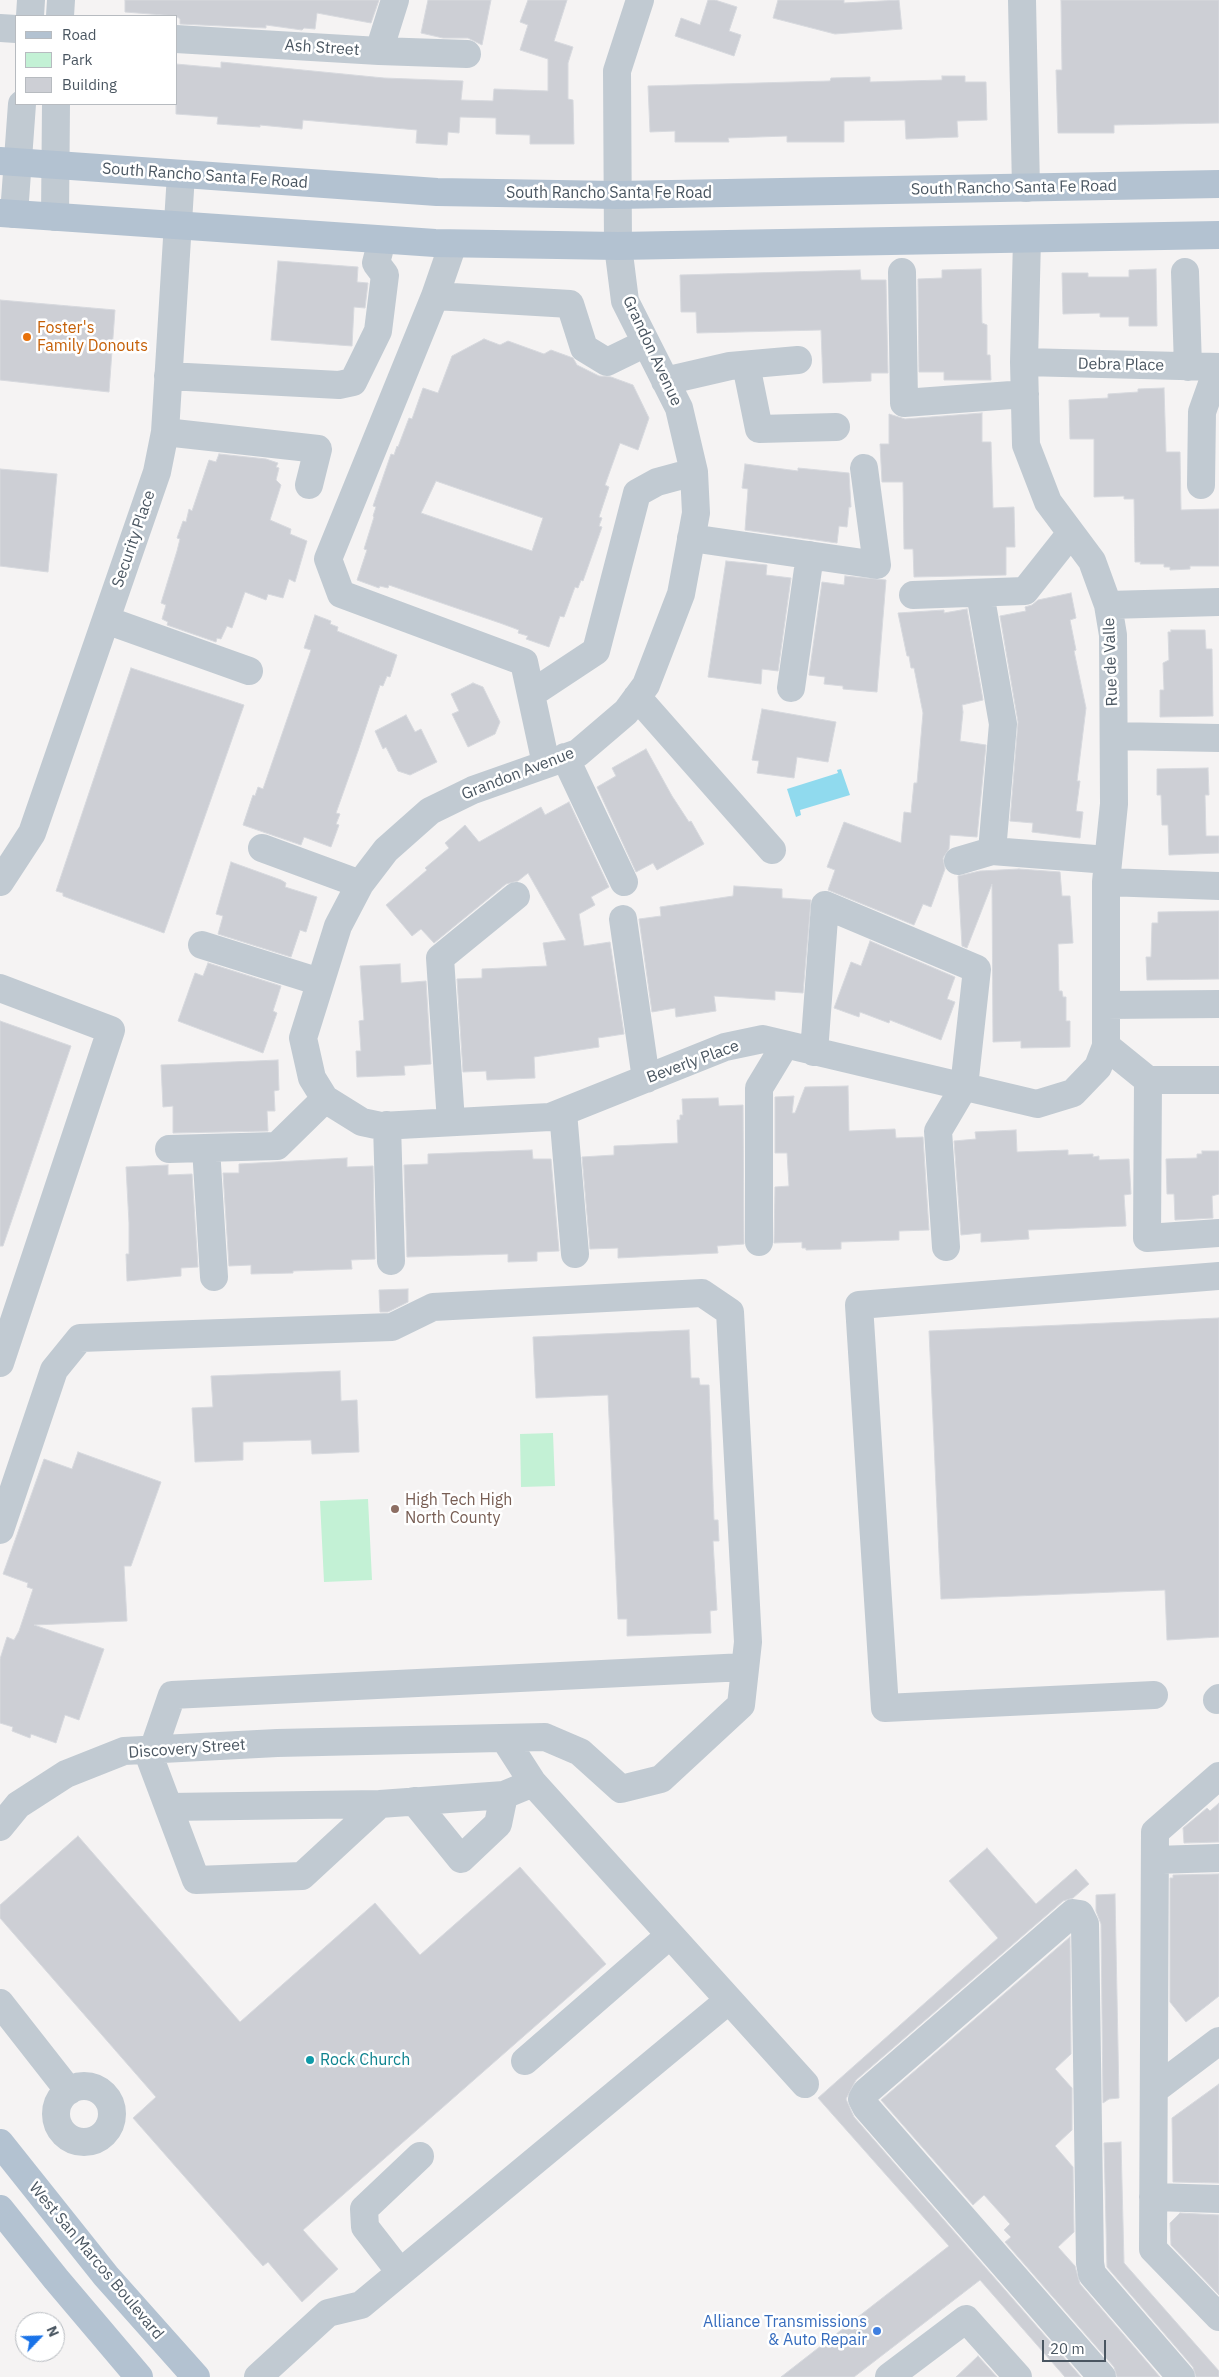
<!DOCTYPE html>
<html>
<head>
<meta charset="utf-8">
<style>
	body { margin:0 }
	#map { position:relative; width:1219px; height:2377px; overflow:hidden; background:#f5f3f3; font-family:"IBM Plex Sans",sans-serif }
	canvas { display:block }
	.legend { position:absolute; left:15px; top:15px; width:162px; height:90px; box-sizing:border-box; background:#fff; border:1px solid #b7bbc0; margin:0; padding:6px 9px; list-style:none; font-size:15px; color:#4a5661 }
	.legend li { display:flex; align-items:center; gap:10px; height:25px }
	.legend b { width:25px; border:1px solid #b7bbc0 }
	.north { position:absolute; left:15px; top:2312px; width:50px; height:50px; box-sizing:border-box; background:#fff; border:1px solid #b7bbc0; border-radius:50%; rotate:66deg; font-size:14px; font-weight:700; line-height:20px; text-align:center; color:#4a5661 }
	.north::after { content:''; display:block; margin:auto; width:18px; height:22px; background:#1a73e8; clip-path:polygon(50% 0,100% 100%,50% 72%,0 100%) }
	.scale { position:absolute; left:1042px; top:2340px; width:64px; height:22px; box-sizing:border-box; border:2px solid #4a5661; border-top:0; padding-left:6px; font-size:15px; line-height:18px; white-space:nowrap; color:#4a5661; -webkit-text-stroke:4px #fff; paint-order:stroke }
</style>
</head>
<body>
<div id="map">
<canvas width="1219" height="2377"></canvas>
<ul class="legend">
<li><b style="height:6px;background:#b3c2d1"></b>Road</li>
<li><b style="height:14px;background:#c3f1d5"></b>Park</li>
<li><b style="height:14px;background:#cdcfd5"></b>Building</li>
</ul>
<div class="north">N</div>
<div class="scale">20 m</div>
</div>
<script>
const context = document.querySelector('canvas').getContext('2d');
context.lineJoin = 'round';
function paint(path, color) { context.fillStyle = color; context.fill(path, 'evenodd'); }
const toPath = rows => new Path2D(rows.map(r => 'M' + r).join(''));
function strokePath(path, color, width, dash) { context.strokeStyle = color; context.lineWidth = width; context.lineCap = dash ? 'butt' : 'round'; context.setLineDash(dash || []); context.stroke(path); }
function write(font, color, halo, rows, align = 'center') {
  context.font = font + ' "IBM Plex Sans",sans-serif'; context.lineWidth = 5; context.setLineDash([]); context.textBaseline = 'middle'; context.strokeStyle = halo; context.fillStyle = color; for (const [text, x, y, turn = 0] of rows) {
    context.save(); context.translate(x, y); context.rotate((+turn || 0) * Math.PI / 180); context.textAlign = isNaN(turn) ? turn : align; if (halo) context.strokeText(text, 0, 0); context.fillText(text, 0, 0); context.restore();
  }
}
paint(toPath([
	[553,1433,555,1486,521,1487,520,1434],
	[368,1499,372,1580,324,1582,320,1501]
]), '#c3f1d5');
paint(toPath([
	[841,769,850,795,800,810,801,815,796,817,787,789,838,773,837,770]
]), '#90daee');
const building = toPath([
	[125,0,379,0,371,23,317,13,315,29,304,28,302,30,266,25,266,28,180,24,180,19,176,16,125,12,125,0],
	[428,0,491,0,482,45,468,38,443,38,421,33,428,0],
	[528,0,567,0,554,41,573,47,568,63,568,99,573,100,574,144,530,144,530,135,496,134,496,118,460,117,459,133,448,132,447,145,416,143,417,130,303,120,302,129,260,125,260,127,217,124,218,117,176,114,176,64,221,68,221,62,384,78,463,81,461,100,493,101,494,89,548,91,548,59,520,50,528,25,520,22,528,0],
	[708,0,715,0,737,7,729,31,741,35,734,56,675,36,681,18,700,25,708,0],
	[778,0,844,0,844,3,899,0,902,29,835,34,773,18,778,0],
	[1061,0,1219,0,1219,123,1114,125,1114,133,1058,133,1056,70,1062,70,1061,0],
	[942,76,965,76,965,82,986,82,987,120,957,121,958,137,906,139,905,120,844,121,844,142,787,142,787,136,728,138,729,142,675,142,675,131,650,132,648,86,830,81,831,78,870,77,870,82,942,80,942,76],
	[278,261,358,267,357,282,368,283,365,308,354,307,352,346,271,340,278,261],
	[981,269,982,323,987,325,987,355,990,355,991,380,944,380,944,372,919,372,918,279,942,278,942,270,981,269],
	[1156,269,1157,326,1129,326,1129,317,1100,317,1100,313,1063,314,1062,273,1088,273,1088,277,1129,277,1129,270,1156,269],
	[860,270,861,280,886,280,888,373,871,373,871,381,823,383,821,330,697,333,696,312,681,312,680,275,860,270],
	[0,300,115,310,109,392,0,380,0,300],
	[484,339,500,345,508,341,544,354,551,350,573,358,577,365,599,376,611,377,633,385,649,418,638,450,620,443,605,485,609,487,599,517,602,518,599,526,602,527,583,581,581,580,578,588,575,587,564,617,560,616,549,647,526,639,528,636,518,633,519,630,500,623,389,585,388,588,380,586,379,588,357,580,367,550,364,549,374,517,373,516,376,507,373,506,391,454,394,455,397,446,398,447,409,418,412,419,423,388,438,393,452,356,484,339],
	[436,481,543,518,532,551,421,513,436,481],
	[1164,388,1166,452,1180,452,1181,510,1219,509,1219,566,1190,566,1190,569,1170,570,1170,567,1164,567,1164,564,1140,564,1141,562,1135,562,1134,499,1124,499,1124,496,1094,497,1094,439,1070,439,1069,400,1108,398,1108,394,1138,392,1138,389,1164,388],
	[982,413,982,442,991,442,993,508,1014,507,1015,547,1006,547,1006,575,914,577,913,549,904,549,903,482,882,482,880,444,889,444,889,414,905,419,982,413],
	[219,454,266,459,278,463,276,467,279,468,276,480,281,485,270,520,291,529,290,534,307,541,295,582,289,579,283,598,268,594,266,600,245,592,232,628,227,626,221,639,217,638,216,642,167,625,168,622,162,619,166,605,161,603,177,551,180,539,177,538,183,521,186,522,189,509,192,511,209,460,216,462,219,454],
	[745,464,798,471,798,468,849,473,851,507,849,507,847,527,839,526,837,543,745,530,748,489,742,488,745,464],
	[0,469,57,474,48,572,0,566,0,469],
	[726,561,767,565,766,575,791,578,778,671,762,669,761,684,708,677,726,561],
	[845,576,886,580,877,692,843,689,843,686,824,684,825,677,809,675,822,582,844,585,845,576],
	[1071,593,1076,618,1070,620,1076,650,1074,651,1086,708,1077,781,1080,781,1076,811,1083,812,1080,838,1032,832,1033,823,1010,821,1018,722,1000,616,1026,611,1025,607,1032,605,1038,600,1071,593],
	[967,609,983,700,962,705,963,712,960,741,986,745,977,837,950,835,949,849,943,858,945,869,931,907,923,904,914,925,828,890,835,870,827,867,844,822,901,843,904,812,911,813,914,783,917,783,923,713,914,668,911,668,909,656,907,656,898,613,944,610,944,613,967,609],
	[315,615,331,621,330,624,338,627,337,631,397,655,390,677,387,676,383,686,380,685,358,751,336,813,340,814,336,824,339,825,331,847,304,837,301,845,243,825,253,795,255,796,258,787,263,789,311,650,304,648,315,615],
	[1171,630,1205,630,1206,649,1212,649,1213,716,1160,717,1160,690,1164,690,1163,663,1169,660,1168,632,1171,632,1171,630],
	[131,668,244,705,164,933,63,896,63,893,56,891,131,668],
	[473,683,483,687,500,722,495,734,468,747,452,714,459,711,451,694,473,683],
	[762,709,836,722,828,762,797,757,794,778,757,773,759,761,752,760,762,709],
	[406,715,415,732,421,729,437,762,410,775,398,771,386,747,383,749,375,731,406,715],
	[646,749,672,796,689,822,691,821,704,844,657,870,653,863,636,872,597,787,616,776,612,768,646,749],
	[1208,768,1209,795,1205,795,1206,836,1219,836,1219,853,1169,855,1168,825,1162,825,1161,795,1157,795,1157,769,1208,768],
	[569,802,609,887,591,897,595,905,579,914,584,946,610,942,624,1034,598,1038,599,1047,534,1057,535,1078,487,1080,486,1071,463,1072,457,979,482,978,482,969,547,966,543,943,566,940,528,873,518,881,506,884,434,943,421,929,412,936,386,905,427,870,425,868,449,848,445,843,465,825,479,842,541,807,545,815,569,802],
	[231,862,281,880,286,883,285,887,317,897,306,932,300,930,291,957,218,934,223,916,216,914,231,862],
	[1019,869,1060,872,1062,896,1070,896,1073,943,1058,944,1059,991,1062,991,1063,997,1066,997,1066,1021,1070,1021,1070,1047,1021,1048,1021,1041,993,1042,992,884,967,948,962,946,958,876,980,871,1019,869],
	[734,886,782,889,782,898,811,900,803,993,775,991,775,1000,714,996,716,1011,676,1017,675,1008,652,1012,639,919,661,916,660,907,733,896,734,886],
	[1219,911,1219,979,1147,980,1146,957,1151,957,1152,923,1158,923,1158,912,1219,911],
	[870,941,955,977,947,999,955,1002,941,1040,890,1020,889,1023,860,1012,859,1017,834,1008,851,962,861,966,870,941],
	[208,963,281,986,273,1011,277,1013,263,1053,178,1021,195,973,203,976,208,963],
	[400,964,401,983,426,981,431,1064,404,1066,405,1075,357,1077,356,1051,361,1051,359,1021,364,1020,360,966,400,964],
	[0,1021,71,1046,3,1246,0,1246,0,1021],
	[278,1060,279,1090,274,1091,275,1111,267,1111,268,1131,173,1133,173,1106,163,1107,161,1065,278,1060],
	[848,1086,849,1131,895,1129,896,1138,923,1137,929,1230,899,1231,899,1240,841,1242,841,1249,806,1250,806,1248,802,1248,802,1242,774,1243,775,1187,789,1186,787,1153,775,1153,775,1097,794,1096,792,1113,795,1113,805,1087,848,1086],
	[718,1098,719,1106,743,1105,744,1244,717,1246,718,1253,618,1258,618,1248,590,1249,582,1157,614,1155,614,1146,678,1143,677,1120,680,1120,680,1115,683,1115,682,1099,718,1098],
	[1016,1130,1017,1152,1068,1150,1068,1155,1093,1154,1093,1157,1099,1156,1099,1160,1129,1159,1131,1194,1124,1195,1126,1226,1028,1230,1029,1239,981,1242,981,1233,961,1235,954,1141,976,1139,975,1132,1016,1130],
	[532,1150,533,1159,551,1159,559,1251,537,1252,537,1261,508,1262,508,1254,407,1257,404,1165,428,1164,428,1154,532,1150],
	[1202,1151,1219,1151,1219,1194,1212,1196,1213,1218,1175,1220,1174,1194,1167,1194,1166,1159,1197,1158,1197,1154,1202,1154,1202,1151],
	[347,1158,347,1167,373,1166,375,1259,351,1260,352,1269,293,1271,293,1273,251,1274,251,1265,229,1266,223,1173,239,1173,239,1164,347,1158],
	[168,1165,168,1175,192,1174,198,1267,181,1268,181,1276,127,1281,126,1254,129,1254,129,1223,126,1167,168,1165],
	[408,1289,408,1302,388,1312,380,1312,379,1290,408,1289],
	[1219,1318,1219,1637,1167,1640,1165,1590,941,1599,929,1331,1219,1318],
	[689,1330,691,1378,699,1378,700,1385,709,1385,714,1520,718,1520,719,1541,713,1541,717,1610,710,1611,711,1633,627,1636,627,1619,618,1619,608,1395,536,1398,533,1337,689,1330],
	[340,1371,341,1401,357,1400,359,1452,312,1454,311,1440,243,1442,243,1460,195,1462,192,1408,213,1407,211,1376,340,1371],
	[78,1452,161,1482,131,1566,124,1566,127,1621,34,1625,104,1649,79,1720,65,1715,56,1743,31,1734,30,1738,12,1731,13,1727,0,1723,0,1659,7,1637,14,1640,19,1631,33,1589,27,1587,28,1583,3,1574,44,1459,72,1469,78,1452],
	[1219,1803,1219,1842,1184,1843,1183,1828,1207,1808,1210,1811,1219,1803],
	[78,1836,240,2022,375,1903,420,1955,520,1867,606,1964,303,2230,338,2269,302,2302,268,2262,263,2266,133,2118,156,2097,0,1918,0,1905,78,1836],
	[987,1848,1036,1904,1076,1869,1089,1884,1073,1898,1063,1901,856,2080,846,2099,854,2117,1081,2377,1065,2377,980,2280,854,2377,781,2377,949,2246,818,2098,998,1938,949,1881,987,1848],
	[1219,1874,1219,1996,1186,2022,1170,2002,1170,1878,1173,1878,1173,1875,1219,1874],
	[1115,1894,1119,2098,1109,2099,1103,2103,1101,1924,1096,1911,1096,1895,1115,1894],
	[1070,1937,1071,2054,1055,2069,1072,2088,1072,2130,1055,2146,1073,2167,1074,2232,1058,2247,1075,2266,1080,2284,1160,2377,1117,2377,1114,2367,1005,2242,1011,2237,1004,2230,1010,2224,984,2195,973,2205,881,2100,1070,1937],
	[1219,2084,1219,2183,1173,2182,1172,2118,1219,2084],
	[1121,2142,1124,2263,1219,2371,1219,2377,1196,2377,1193,2367,1107,2267,1104,2143,1121,2142],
	[1180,2213,1219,2215,1219,2295,1171,2245,1170,2223,1180,2213],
	[978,2356,997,2377,956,2377,978,2356]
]);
paint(building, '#cdcfd5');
strokePath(building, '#d7d9de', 1);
strokePath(toPath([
	[640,0,617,71,618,246,625,301,679,408,694,472,696,513,681,594,646,685,626,712,578,753,473,790,430,811,386,850,360,884,338,926,303,1038,312,1078,325,1099,362,1122,381,1126,550,1117,725,1047,763,1039,1037,1104,1073,1093,1098,1067,1106,1046,1106,882,1114,804,1113,635,1108,605,1092,561,1048,502,1026,445,1024,362,1027,239],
	[1022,0,1026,188],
	[30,16,31,0],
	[60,16,61,0],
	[0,28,16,29],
	[176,39,379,51,467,54],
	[379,51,395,0],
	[14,214,22,104],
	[55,217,56,104],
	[453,244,435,296,328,559,341,594,524,662,546,764],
	[902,272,904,403,1025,394],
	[1185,272,1188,367],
	[435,296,570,304,584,348,607,362,646,343],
	[1024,362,1219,367],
	[746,365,759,429,836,427],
	[168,376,339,385,353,382,378,331,385,275,376,263,382,240],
	[665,381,730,366,798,360],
	[165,432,318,449,309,485],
	[1201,485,1202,412,1218,367],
	[691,538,877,565,864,468],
	[980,593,1003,724,992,851,1108,860],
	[913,595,1025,591,1071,533],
	[1108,605,1219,602],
	[106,620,249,671],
	[791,688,810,555],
	[531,694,596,651,637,493,657,482,694,472],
	[637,697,772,850],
	[1114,736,1219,738],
	[565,757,624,882],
	[262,848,360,884],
	[958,861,992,851],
	[0,882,32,833,157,472,165,432,181,174],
	[1106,882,1219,886],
	[623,919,646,1079],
	[202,945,320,982],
	[0,988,111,1030,0,1363],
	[1106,1005,1219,1004],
	[1106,1046,1148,1080,1219,1080],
	[814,1052,825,905,977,969,964,1087,938,1131,946,1247],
	[1148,1080,1147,1238,1219,1233],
	[563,1112,575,1254],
	[451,1122,440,958,516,896],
	[387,1125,391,1261],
	[206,1148,214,1277],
	[169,1149,277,1146,325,1099],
	[759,1242,759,1088,785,1045],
	[0,1530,54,1370,80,1338,392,1327,433,1307,702,1293,730,1312,748,1642,741,1705,661,1779,621,1789,580,1752,545,1737,277,1743,124,1751,66,1774,18,1805,0,1827],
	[1154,1695,885,1708,859,1305,1219,1276],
	[1217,1700,1219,1698],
	[147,1750,196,1880,302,1876,380,1804,504,1795,533,1783,504,1738],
	[153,1750,172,1695,745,1667],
	[1219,1776,1155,1832,1153,2249,1219,2317],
	[533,1783,805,2084],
	[414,1801,461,1859,498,1824,504,1795],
	[169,1807,380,1804],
	[1155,1860,1219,1858],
	[0,2003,69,2091],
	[525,2061,670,1935],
	'56 2114a28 28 0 1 1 56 0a28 28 0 1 1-56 0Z',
	[1154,2090,1219,2041],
	[1153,2197,1219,2199],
	[400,2272,365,2227,364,2209,420,2156],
	[258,2377,328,2313,361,2305,729,2000],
	[889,2377,966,2319,1018,2377],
	[1102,2377,866,2107,862,2099,866,2092,1073,1913,1080,1914,1085,1924,1090,2263,1092,2274,1181,2377]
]), '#c1cad2', 28);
strokePath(toPath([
	[0,161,437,192,617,195,1219,184],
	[0,213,435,243,618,246,1219,235],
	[0,2143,106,2276,196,2377],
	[0,2209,56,2279,139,2377]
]), '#b3c2d1', 28);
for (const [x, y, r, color] of [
	[27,337,5,"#e8710a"],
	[395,1509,5,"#8d6e63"],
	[310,2060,5,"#0f9aa8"],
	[877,2331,5,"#3f7fe0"]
]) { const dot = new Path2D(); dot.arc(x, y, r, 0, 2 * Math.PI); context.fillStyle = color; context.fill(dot); strokePath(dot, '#fff', 2); }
write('16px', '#4a5661', '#fff', [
	["Ash Street",322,48,4],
	["South Rancho Santa Fe Road",205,176,4],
	["South Rancho Santa Fe Road",1014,188,-1],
	["South Rancho Santa Fe Road",609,193],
	["Grandon Avenue",652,351,65],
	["Debra Place",1121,365,1],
	["Security Place",134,539,-71],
	["Rue de Valle",1111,662,-92],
	["Grandon Avenue",518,774,-21],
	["Beverly Place",693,1062,-20],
	["Discovery Street",187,1749,-4],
	["West San Marcos Boulevard",96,2261,50]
]);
write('16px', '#c56008', '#fff', [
	["Foster's",37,328],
	["Family Donouts",37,346]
], 'left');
write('16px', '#785e54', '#fff', [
	["High Tech High",405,1500],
	["North County",405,1518]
], 'left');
write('16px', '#0d838f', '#fff', [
	["Rock Church",320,2060]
], 'left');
write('16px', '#366cbe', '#fff', [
	["Alliance Transmissions",867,2322],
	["& Auto Repair",867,2340]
], 'right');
</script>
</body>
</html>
